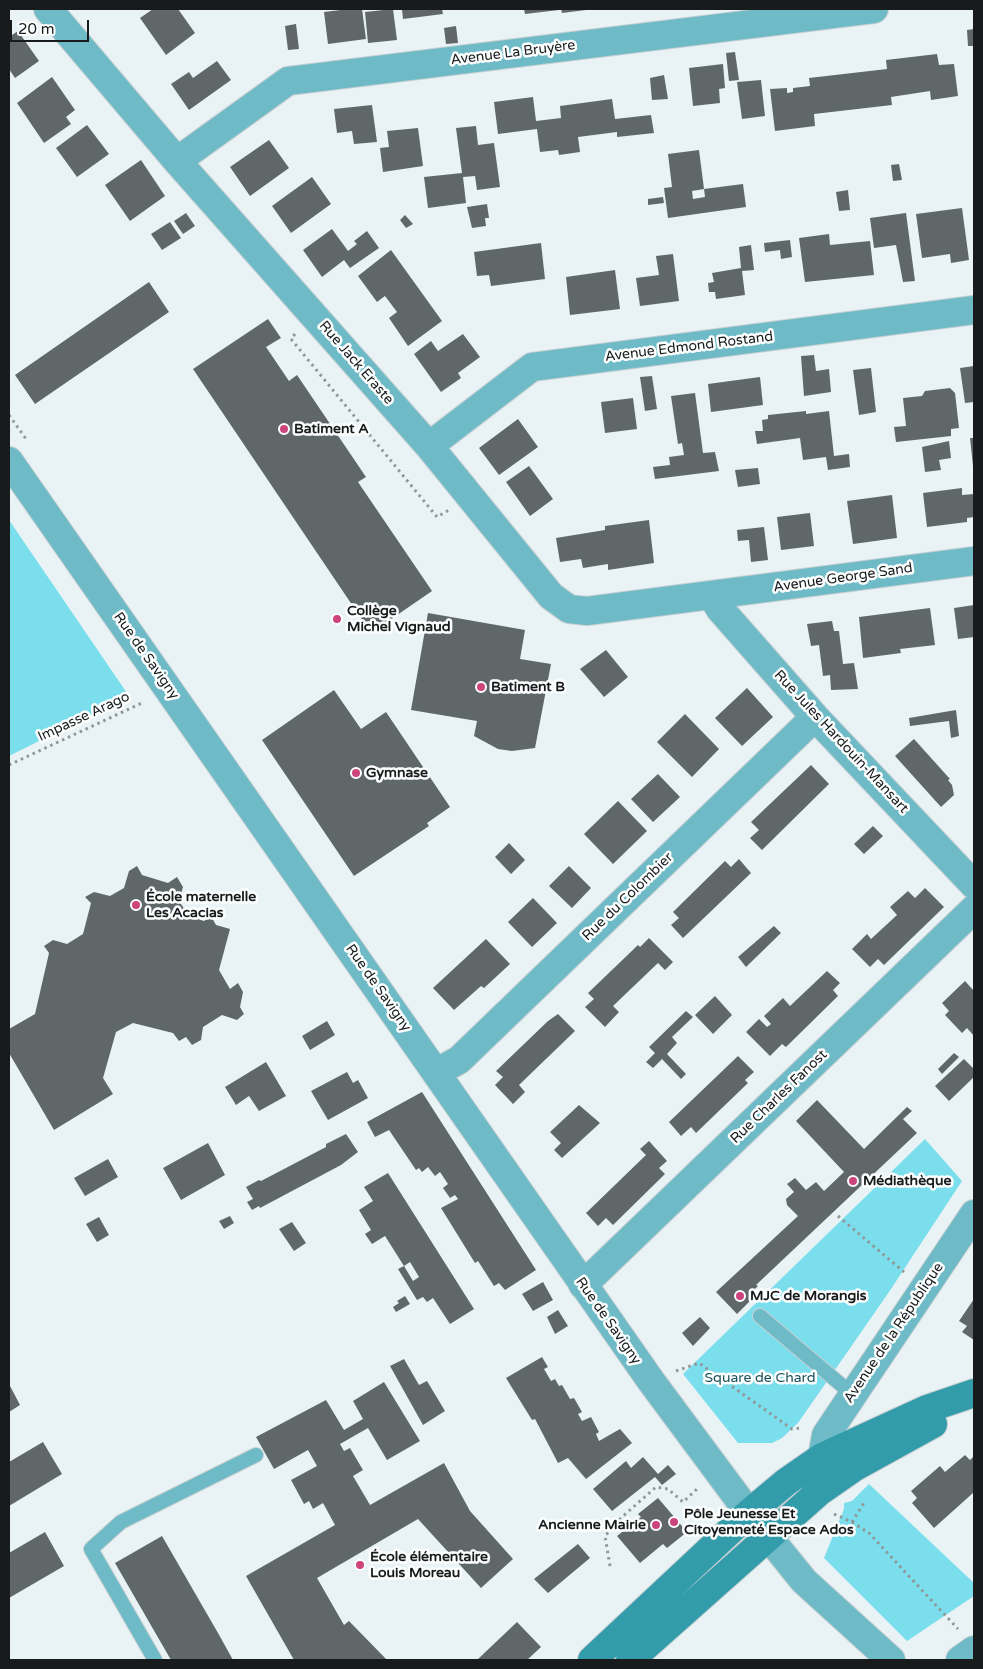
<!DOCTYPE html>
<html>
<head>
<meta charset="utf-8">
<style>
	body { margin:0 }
	#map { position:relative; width:983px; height:1669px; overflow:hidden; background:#e9f3f5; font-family:"Varela Round",sans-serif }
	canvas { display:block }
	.frame { position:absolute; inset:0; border:10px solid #181b1c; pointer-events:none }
	.scale { position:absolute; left:10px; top:20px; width:79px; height:22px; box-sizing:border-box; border:2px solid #181b1c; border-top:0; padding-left:6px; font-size:15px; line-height:18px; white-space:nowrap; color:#181b1c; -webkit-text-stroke:4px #fdffff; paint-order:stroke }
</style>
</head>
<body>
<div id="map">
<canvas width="983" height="1669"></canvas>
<div class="frame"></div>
<div class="scale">20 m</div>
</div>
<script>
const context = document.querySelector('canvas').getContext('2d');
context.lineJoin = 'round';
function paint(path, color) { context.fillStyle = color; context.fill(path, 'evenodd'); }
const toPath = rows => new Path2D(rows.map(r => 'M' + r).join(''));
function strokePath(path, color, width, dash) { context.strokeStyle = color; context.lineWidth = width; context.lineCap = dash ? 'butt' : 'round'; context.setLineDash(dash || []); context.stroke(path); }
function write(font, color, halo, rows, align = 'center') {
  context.font = font + ' "Varela Round",sans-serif'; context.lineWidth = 5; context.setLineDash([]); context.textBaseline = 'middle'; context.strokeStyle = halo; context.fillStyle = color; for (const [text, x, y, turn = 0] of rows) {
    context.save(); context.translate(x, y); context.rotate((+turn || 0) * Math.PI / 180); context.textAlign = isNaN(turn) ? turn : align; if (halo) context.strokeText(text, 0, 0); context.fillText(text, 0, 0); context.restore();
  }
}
paint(toPath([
	[9,520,129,696,9,756],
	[925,1139,962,1181,889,1292,798,1423,782,1438,772,1443,738,1443,683,1374],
	[869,1484,974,1583,974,1596,907,1641,824,1558,844,1509,844,1503,852,1501]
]), '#7adeed');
paint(toPath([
	[153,9,178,9,195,33,166,55,140,18],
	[349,9,362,9,366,39,328,44,324,12],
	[393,9,397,40,368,43,365,12],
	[402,9,442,9,443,14,403,19],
	[524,9,559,9,559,10,525,14],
	[561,9,586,9,586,10,562,13],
	[296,24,299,49,288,50,285,26],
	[456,26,458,43,446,44,444,28],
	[974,29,974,46,968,46,967,30],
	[18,31,39,61,15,78,9,69,9,37],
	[735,52,739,80,729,81,726,53],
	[937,54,939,65,954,64,958,96,931,100,930,91,891,97,892,105,814,114,815,126,775,131,770,89,787,88,787,93,793,92,793,88,810,86,809,78,887,69,886,60],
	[217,61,231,80,189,110,171,84,189,72,193,78],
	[723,64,725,88,719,89,720,103,693,106,689,68],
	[664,75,668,99,652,100,650,78],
	[52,77,75,110,66,117,71,124,44,143,17,103],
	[761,80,765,116,742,119,737,82],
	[533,97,536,121,561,118,560,106,612,99,615,119,651,115,654,133,617,137,617,132,578,137,580,152,559,155,558,150,540,152,537,129,498,134,494,102],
	[372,105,377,142,354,144,352,131,337,133,334,109],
	[87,125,109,154,77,177,56,148],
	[476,126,478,145,494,143,500,187,477,190,475,176,463,177,466,203,428,208,424,177,462,173,456,128],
	[418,128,423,166,383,172,380,148,389,147,387,131],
	[269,140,289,168,250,196,230,167],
	[699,150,704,189,692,191,693,199,705,197,704,189,743,184,746,207,668,218,664,188,672,187,668,154],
	[141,160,165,196,130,221,105,185],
	[899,164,902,180,893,181,891,165],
	[312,177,331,204,291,233,272,206],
	[848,190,850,210,839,211,836,192],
	[663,197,664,203,648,205,648,199],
	[487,204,489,218,485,218,486,226,472,228,467,207],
	[962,208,969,260,951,263,950,254,922,258,916,214],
	[186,213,195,226,183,234,174,221],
	[906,213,915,281,903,282,896,245,874,248,870,218],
	[405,215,413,224,406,228,400,220],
	[170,222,181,238,162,250,151,234],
	[332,229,348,251,357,244,354,241,367,231,379,248,350,268,344,260,322,277,303,250],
	[829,234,830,245,870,241,874,275,805,282,799,238],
	[790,240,792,257,781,259,780,250,765,252,764,243],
	[541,243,545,279,491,286,489,275,477,276,474,252],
	[751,245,754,270,742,271,745,295,716,299,715,292,709,292,708,283,714,282,712,273,741,268,739,247],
	[391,250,442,321,408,346,389,318,397,312,385,296,377,302,358,276],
	[673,254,679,301,640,306,636,278,659,275,656,256],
	[615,270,620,309,570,315,566,277],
	[149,282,169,312,35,404,15,375],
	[268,319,281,338,266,347,289,381,297,375,366,477,358,482,432,591,371,633,193,369],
	[463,334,480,357,458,373,461,378,441,392,414,354,431,341,438,351],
	[814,355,816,371,829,369,831,392,804,396,801,356],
	[974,366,974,402,965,403,960,368],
	[871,368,876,412,859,415,853,370],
	[652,376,657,409,645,411,640,377],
	[760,377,763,405,711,412,708,384],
	[950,388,955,393,959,428,951,429,951,436,896,442,894,427,906,426,903,398,922,396,925,391],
	[695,393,703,453,715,452,719,471,655,479,653,467,670,465,669,457,684,455,682,443,678,444,671,396],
	[633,398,637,429,605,433,601,402],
	[806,411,806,414,829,411,834,456,849,454,850,467,828,470,826,457,803,460,800,438,757,444,755,431,763,431,762,420,768,419,768,415],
	[518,419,538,447,499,475,479,448],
	[970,438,974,438,974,466,973,466],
	[949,441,951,458,939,460,941,470,925,472,922,447],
	[529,466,553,499,530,516,506,482],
	[758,468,760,484,738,487,735,470],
	[962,488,962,495,974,494,974,517,967,518,967,522,927,527,923,493],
	[892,495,897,538,853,544,847,501],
	[810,513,814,546,781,550,777,517],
	[649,520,654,563,608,570,608,564,583,568,581,559,560,562,556,538,605,530,605,526],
	[764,527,768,560,751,562,749,540,738,541,737,530],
	[974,605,974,637,958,639,954,608],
	[930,608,935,645,900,649,901,653,863,658,859,617],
	[428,613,525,630,520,659,551,664,535,748,512,751,498,749,474,736,477,721,411,710],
	[832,621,834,631,839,631,843,664,854,663,858,689,831,690,830,675,823,676,819,645,811,646,807,624],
	[606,650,628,677,604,697,580,669],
	[747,688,773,717,742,746,715,718],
	[334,690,361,729,386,712,450,807,427,823,429,826,354,876,262,740],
	[956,710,959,736,951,738,949,721,910,726,909,718],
	[685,714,719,749,692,777,657,742],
	[914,739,950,779,948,780,952,785,954,795,941,807,895,756],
	[811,765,829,784,762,850,750,838,759,830,751,822],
	[658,774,680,797,653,822,631,799],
	[618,801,647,831,613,864,584,834],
	[873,826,883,836,864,854,854,844],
	[509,843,525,860,511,874,495,857],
	[739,859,751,873,683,938,671,925,679,918,673,912,725,861,731,867],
	[137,866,142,875,168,883,177,877,183,887,179,901,189,916,204,921,211,916,216,925,230,929,219,970,230,989,238,983,243,992,240,1007,244,1014,237,1020,222,1015,203,1027,201,1040,192,1045,186,1037,179,1041,173,1033,133,1023,116,1032,103,1078,113,1094,54,1130,9,1053,9,1029,35,1014,49,953,44,946,53,940,67,944,83,934,91,903,85,897,94,892,110,896,124,888,129,871],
	[569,866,591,888,572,908,549,886],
	[925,888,944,907,884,965,878,959,870,967,852,949,867,934,871,939,897,915,890,907,908,891,915,898],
	[533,898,557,923,532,947,508,922],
	[774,926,781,933,746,967,738,957],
	[649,938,673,962,665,970,658,963,613,1006,619,1012,605,1027,585,1007,594,999,588,993,638,945,640,947],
	[486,939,510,964,484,988,481,986,454,1010,433,988],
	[827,971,840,983,833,990,838,996,786,1047,782,1044,770,1056,746,1032,759,1019,767,1027,771,1024,764,1016,783,998,790,1006],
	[965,981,974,991,974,1036,967,1028,962,1033,945,1015,949,1011,942,1003],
	[715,996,732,1015,713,1034,695,1015],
	[686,1011,693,1017,672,1037,677,1043,667,1054,686,1074,681,1079,662,1059,653,1068,646,1062,655,1053,649,1047],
	[558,1014,575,1031,519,1085,525,1092,513,1104,495,1085,503,1077,496,1071,548,1021],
	[327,1021,335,1035,310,1050,302,1036],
	[954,1053,959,1057,942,1074,938,1069],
	[738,1056,754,1072,745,1080,748,1083,696,1133,691,1127,681,1136,669,1122],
	[964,1059,974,1069,974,1077,949,1101,935,1086],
	[266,1062,286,1096,259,1111,249,1096,236,1105,225,1087],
	[347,1072,353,1083,358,1080,368,1098,328,1120,311,1091],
	[422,1092,536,1270,505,1290,499,1283,494,1286,478,1261,475,1263,441,1208,458,1199,455,1195,450,1198,443,1188,448,1184,440,1172,435,1176,428,1167,422,1172,419,1168,416,1170,389,1130,375,1137,367,1122],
	[817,1100,864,1149,907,1107,912,1111,903,1119,917,1133,756,1285,758,1286,754,1290,757,1294,737,1314,716,1292,798,1216,787,1205,786,1199,794,1192,787,1184,795,1178,806,1190,816,1182,824,1191,844,1172,796,1121],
	[579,1105,600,1123,562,1158,554,1150,561,1143,550,1132],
	[346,1134,358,1152,341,1165,260,1208,259,1206,252,1210,247,1202,253,1199,246,1187,259,1180,261,1181,326,1147,326,1144],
	[649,1141,667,1161,659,1168,665,1174,613,1225,606,1218,598,1226,586,1213,646,1155,640,1149],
	[208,1143,225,1175,181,1200,163,1168],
	[108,1159,118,1177,85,1196,74,1178],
	[388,1173,474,1309,450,1324,433,1298,427,1302,423,1297,417,1300,398,1269,404,1266,413,1281,419,1277,410,1262,404,1266,385,1236,372,1244,365,1234,371,1230,359,1210,373,1201,364,1187],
	[230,1216,234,1223,224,1229,219,1221],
	[99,1217,109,1235,97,1242,86,1224],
	[292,1222,306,1243,294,1251,279,1229],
	[543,1282,553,1300,533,1311,522,1294],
	[405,1296,410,1304,396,1312,393,1307,399,1303,397,1301],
	[974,1299,974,1340,962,1332,967,1326,959,1321],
	[558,1310,568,1326,555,1334,547,1317],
	[700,1317,710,1328,693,1346,682,1333],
	[542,1357,548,1367,544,1369,551,1381,555,1379,559,1386,562,1385,570,1399,574,1398,582,1412,578,1414,582,1421,591,1417,599,1432,596,1434,599,1441,620,1429,632,1443,586,1479,568,1458,558,1463,535,1419,532,1420,506,1378],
	[404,1359,419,1385,427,1381,445,1411,423,1425,390,1366],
	[384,1382,420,1441,387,1460,368,1428,340,1444,344,1451,350,1448,363,1470,353,1476,370,1505,444,1463,470,1511,513,1559,481,1588,418,1519,317,1578,344,1625,349,1621,387,1660,294,1660,246,1576,335,1525,323,1503,313,1509,309,1501,304,1504,291,1480,317,1466,308,1450,274,1469,256,1437,326,1400,344,1430,363,1419,353,1401],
	[9,1384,20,1405,9,1412],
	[43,1442,62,1474,9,1506,9,1462],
	[965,1455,970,1460,974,1456,974,1494,973,1493,934,1528,912,1503,917,1498,911,1491,940,1466,945,1472],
	[643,1457,658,1474,668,1465,676,1474,662,1485,655,1477,612,1511,593,1489,626,1461,631,1468],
	[658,1498,687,1532,667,1548,663,1544,640,1563,617,1536,641,1517,638,1514],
	[45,1532,64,1566,9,1598,9,1553],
	[162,1536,218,1633,233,1660,171,1660,115,1563],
	[578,1544,590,1558,548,1593,534,1579],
	[517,1622,541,1647,527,1660,477,1660]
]), '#5f6769');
const service = toPath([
	[760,1316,852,1394],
	[155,1660,91,1549,121,1522,256,1455]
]);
const minor = toPath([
	[48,9,177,161,429,446,551,596,569,609,587,611,974,561],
	[177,161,288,81,874,9],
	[429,446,532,367,974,310],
	[712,596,720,609,815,717,974,885],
	[437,1072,459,1060,815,717],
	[583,1285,974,909],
	[822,1457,826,1435,974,1214],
	[749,1513,804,1581,891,1660],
	[960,1660,974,1650]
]);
const tertiary = toPath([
	[9,461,651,1381,749,1513]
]);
const secondary = toPath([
	[592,1660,749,1513,786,1482,822,1457,927,1409,974,1393],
	[630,1660,819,1492,855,1467,933,1424]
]);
strokePath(service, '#c8d0d2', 16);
strokePath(minor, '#c8d0d2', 30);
strokePath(tertiary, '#c8d0d2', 30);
strokePath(secondary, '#c8d0d2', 30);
strokePath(toPath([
	[295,334,291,339,437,517,449,510],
	[9,415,26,439],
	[9,765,144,702],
	[838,1216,904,1272],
	[676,1371,699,1363,792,1429,800,1428],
	[834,1514,852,1522,865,1501],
	[852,1522,869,1533,958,1629],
	[610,1566,605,1536,622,1517,656,1487,668,1489,683,1502,697,1489]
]), '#909798', 3, [2.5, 4]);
strokePath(service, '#6ebbc7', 14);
strokePath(minor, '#6ebbc7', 28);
strokePath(tertiary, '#6ebbc7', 28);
strokePath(secondary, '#339cab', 28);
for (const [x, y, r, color] of [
	[284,429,5,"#cd447d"],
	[337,619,5,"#cd447d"],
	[481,687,5,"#cd447d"],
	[356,773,5,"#cd447d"],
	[136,905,5,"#cd447d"],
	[853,1181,5,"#cd447d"],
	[740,1296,5,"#cd447d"],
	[674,1522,5,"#cd447d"],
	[656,1525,5,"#cd447d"],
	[360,1565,5,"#cd447d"]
]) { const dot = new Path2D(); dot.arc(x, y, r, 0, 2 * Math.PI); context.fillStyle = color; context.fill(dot); strokePath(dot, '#fdffff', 2); }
write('14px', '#181b1c', '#fdffff', [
	["Avenue La Bruyère",513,53,-7],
	["Avenue Edmond Rostand",689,347,-7],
	["Rue Jack Eraste",356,363,49],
	["Avenue George Sand",843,578,-8],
	["Rue de Savigny",146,656,55],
	["Impasse Arago",84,717,-25],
	["Rue Jules Hardouin-Mansart",841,742,47],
	["Rue du Colombier",628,897,-44],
	["Rue de Savigny",378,988,55],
	["Rue Charles Fanost",779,1097,-44],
	["Rue de Savigny",608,1321,55],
	["Avenue de la République",894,1333,-56]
]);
write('bold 14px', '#181b1c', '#fdffff', [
	["Batiment A",294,429],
	["Collège",347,611],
	["Michel Vignaud",347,627],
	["Batiment B",491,687],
	["Gymnase",366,773],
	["École maternelle",146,897],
	["Les Acacias",146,913],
	["Médiathèque",863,1181],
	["MJC de Morangis",750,1296],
	["Pôle Jeunesse Et",684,1514],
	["Citoyenneté Espace Ados",684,1530],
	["Ancienne Mairie",646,1525,"right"],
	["École élémentaire",370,1557],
	["Louis Moreau",370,1573]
], 'left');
write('14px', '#1a5159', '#fdffff', [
	["Square de Chard",760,1378]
]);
</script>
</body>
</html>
